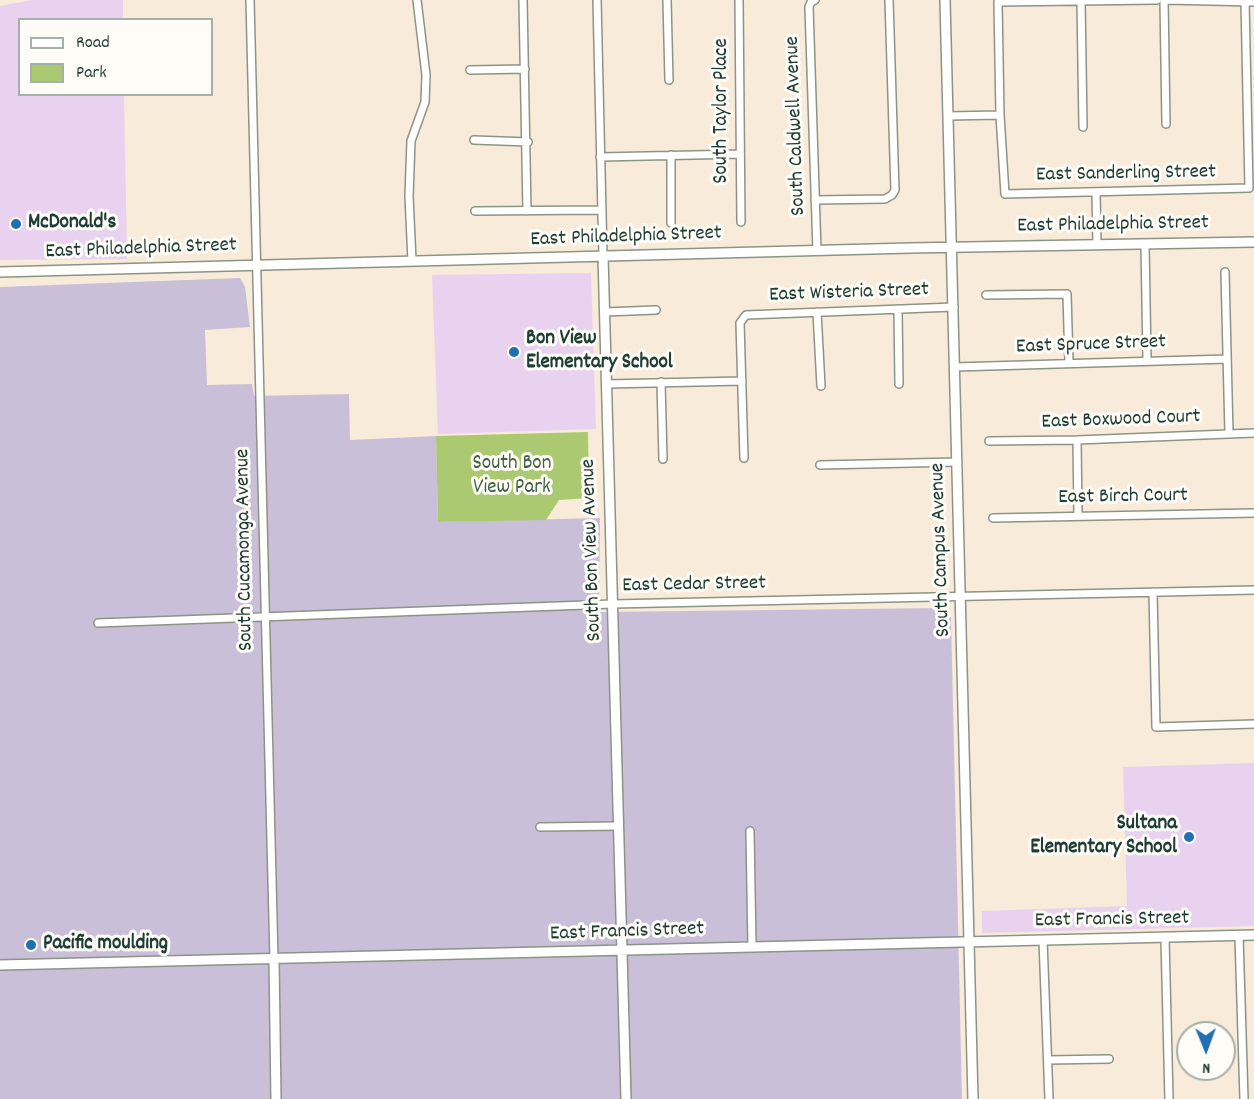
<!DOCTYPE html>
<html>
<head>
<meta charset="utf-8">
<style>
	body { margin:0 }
	#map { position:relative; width:1254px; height:1099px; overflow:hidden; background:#f8ebd9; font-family:Dekko,sans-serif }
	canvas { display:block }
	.legend { position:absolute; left:18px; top:18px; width:195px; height:78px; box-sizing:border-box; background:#fdfcf7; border:2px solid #a4b0a9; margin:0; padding:8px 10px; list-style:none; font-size:18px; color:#1f3d34 }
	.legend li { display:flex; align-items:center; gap:12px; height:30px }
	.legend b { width:30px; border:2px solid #a4b0a9 }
	.north { position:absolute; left:1176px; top:1021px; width:60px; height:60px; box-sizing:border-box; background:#fdfcf7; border:2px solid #a4b0a9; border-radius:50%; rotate:179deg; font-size:16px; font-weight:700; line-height:24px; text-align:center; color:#1f3d34 }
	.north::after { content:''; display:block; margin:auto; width:21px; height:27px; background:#1f6fb2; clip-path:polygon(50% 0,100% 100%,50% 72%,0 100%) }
</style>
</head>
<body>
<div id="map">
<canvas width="1254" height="1099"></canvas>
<ul class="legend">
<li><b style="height:8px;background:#fff"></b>Road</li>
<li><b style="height:16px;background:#abc970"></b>Park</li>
</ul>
<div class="north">N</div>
</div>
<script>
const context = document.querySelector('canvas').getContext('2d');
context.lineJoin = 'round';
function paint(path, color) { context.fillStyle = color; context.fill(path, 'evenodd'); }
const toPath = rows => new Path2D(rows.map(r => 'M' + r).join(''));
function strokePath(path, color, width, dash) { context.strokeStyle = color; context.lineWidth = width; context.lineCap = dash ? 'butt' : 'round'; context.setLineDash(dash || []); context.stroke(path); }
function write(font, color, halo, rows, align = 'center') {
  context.font = font + ' Dekko,sans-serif'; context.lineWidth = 6; context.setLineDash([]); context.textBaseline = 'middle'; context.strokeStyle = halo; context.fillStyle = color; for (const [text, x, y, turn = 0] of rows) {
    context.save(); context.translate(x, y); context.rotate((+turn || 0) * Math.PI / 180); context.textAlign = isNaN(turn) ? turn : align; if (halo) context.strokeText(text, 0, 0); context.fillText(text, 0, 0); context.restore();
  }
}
paint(toPath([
	[32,0,123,0,123,19,20,20,20,94,124,95,127,259,0,260,0,6],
	[591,273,596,429,438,434,432,275],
	[1254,763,1254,926,982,933,982,911,1127,906,1123,767]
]), '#e8d2ef');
paint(toPath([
	[240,278,245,287,250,327,205,330,207,385,252,384,254,396,349,394,350,440,436,436,438,522,600,518,599,612,942,608,951,618,962,1099,0,1099,0,287]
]), '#c9bfd8');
paint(toPath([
	[588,432,589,498,559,500,546,520,438,522,436,436]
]), '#abc970');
const minor = toPath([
	[250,0,274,959],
	[523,0,527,211],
	[597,0,603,256],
	[667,0,669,80],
	[739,0,741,222],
	[815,0,811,2,809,7,817,251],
	[1157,0,998,2,1000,115,1005,194,1249,188,1245,1],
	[1164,0,1166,124],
	[1167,0,1254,2],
	[1081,1,1083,127],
	[470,70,525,69],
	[948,116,1000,115],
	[474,140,528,142],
	[671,155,671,223],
	[600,157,740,154],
	[1096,192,1097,245],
	[815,200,885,199,892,195,895,190,889,0],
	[475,211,601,210],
	[1145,244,1147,360],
	[412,261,409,196,411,141,425,102,426,75,417,0],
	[1225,272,1229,434],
	[986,295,1067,294,1069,362],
	[898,309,899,384],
	[605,312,656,310],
	[817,312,821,386],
	[955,367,1227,359],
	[661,382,663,459],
	[607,384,742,381],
	[1077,440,1078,515],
	[989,441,1077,440,1254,433],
	[744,458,740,323,746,315,954,307],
	[820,465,957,462],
	[993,518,1254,513],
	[1153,592,1156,727,1254,724],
	[98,623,613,604,1254,590],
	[540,827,619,826],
	[750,831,752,947],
	[1239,936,1244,1099],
	[1165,938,1169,1099],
	[1043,940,1049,1099],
	[1048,1060,1109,1059]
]);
const tertiary = toPath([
	[945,0,973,1099],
	[603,256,626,1099],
	[0,272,910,248,1254,242],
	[274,959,276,1099],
	[0,965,1254,935]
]);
strokePath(minor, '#8c9486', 10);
strokePath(tertiary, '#8c9486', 12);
strokePath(minor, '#fff', 7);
strokePath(tertiary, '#fff', 9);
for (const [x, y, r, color] of [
	[16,224,6,"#1f6fb2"],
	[514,352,6,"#1f6fb2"],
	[1189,837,6,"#1f6fb2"],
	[31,945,6,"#1f6fb2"]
]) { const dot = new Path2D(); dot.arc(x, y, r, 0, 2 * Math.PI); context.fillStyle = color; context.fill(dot); strokePath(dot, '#fdfcf7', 2); }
write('21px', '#1f3d34', '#fdfcf7', [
	["South Taylor Place",723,111,-90],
	["South Caldwell Avenue",797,126,-92],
	["East Sanderling Street",1126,175,-1],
	["East Philadelphia Street",1113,226,-1],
	["East Philadelphia Street",626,238,-2],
	["East Philadelphia Street",141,250,-2],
	["East Wisteria Street",849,294,-2],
	["East Spruce Street",1091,346,-2],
	["East Boxwood Court",1121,421,-2],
	["East Birch Court",1123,498,-1],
	["South Cucamonga Avenue",246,550,-91],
	["South Bon View Avenue",593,550,-92],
	["South Campus Avenue",942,550,-92],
	["East Cedar Street",694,586,-1],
	["East Francis Street",1112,921,-1],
	["East Francis Street",627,933,-2]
]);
write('bold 21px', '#1f3d34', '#fdfcf7', [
	["McDonald's",28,224],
	["Bon View",526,340],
	["Elementary School",526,364],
	["Sultana",1177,825,"right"],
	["Elementary School",1177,849,"right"],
	["Pacific moulding",43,945]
], 'left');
write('21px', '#426043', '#fdfcf7', [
	["South Bon",512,465],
	["View Park",512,489]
]);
</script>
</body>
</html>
